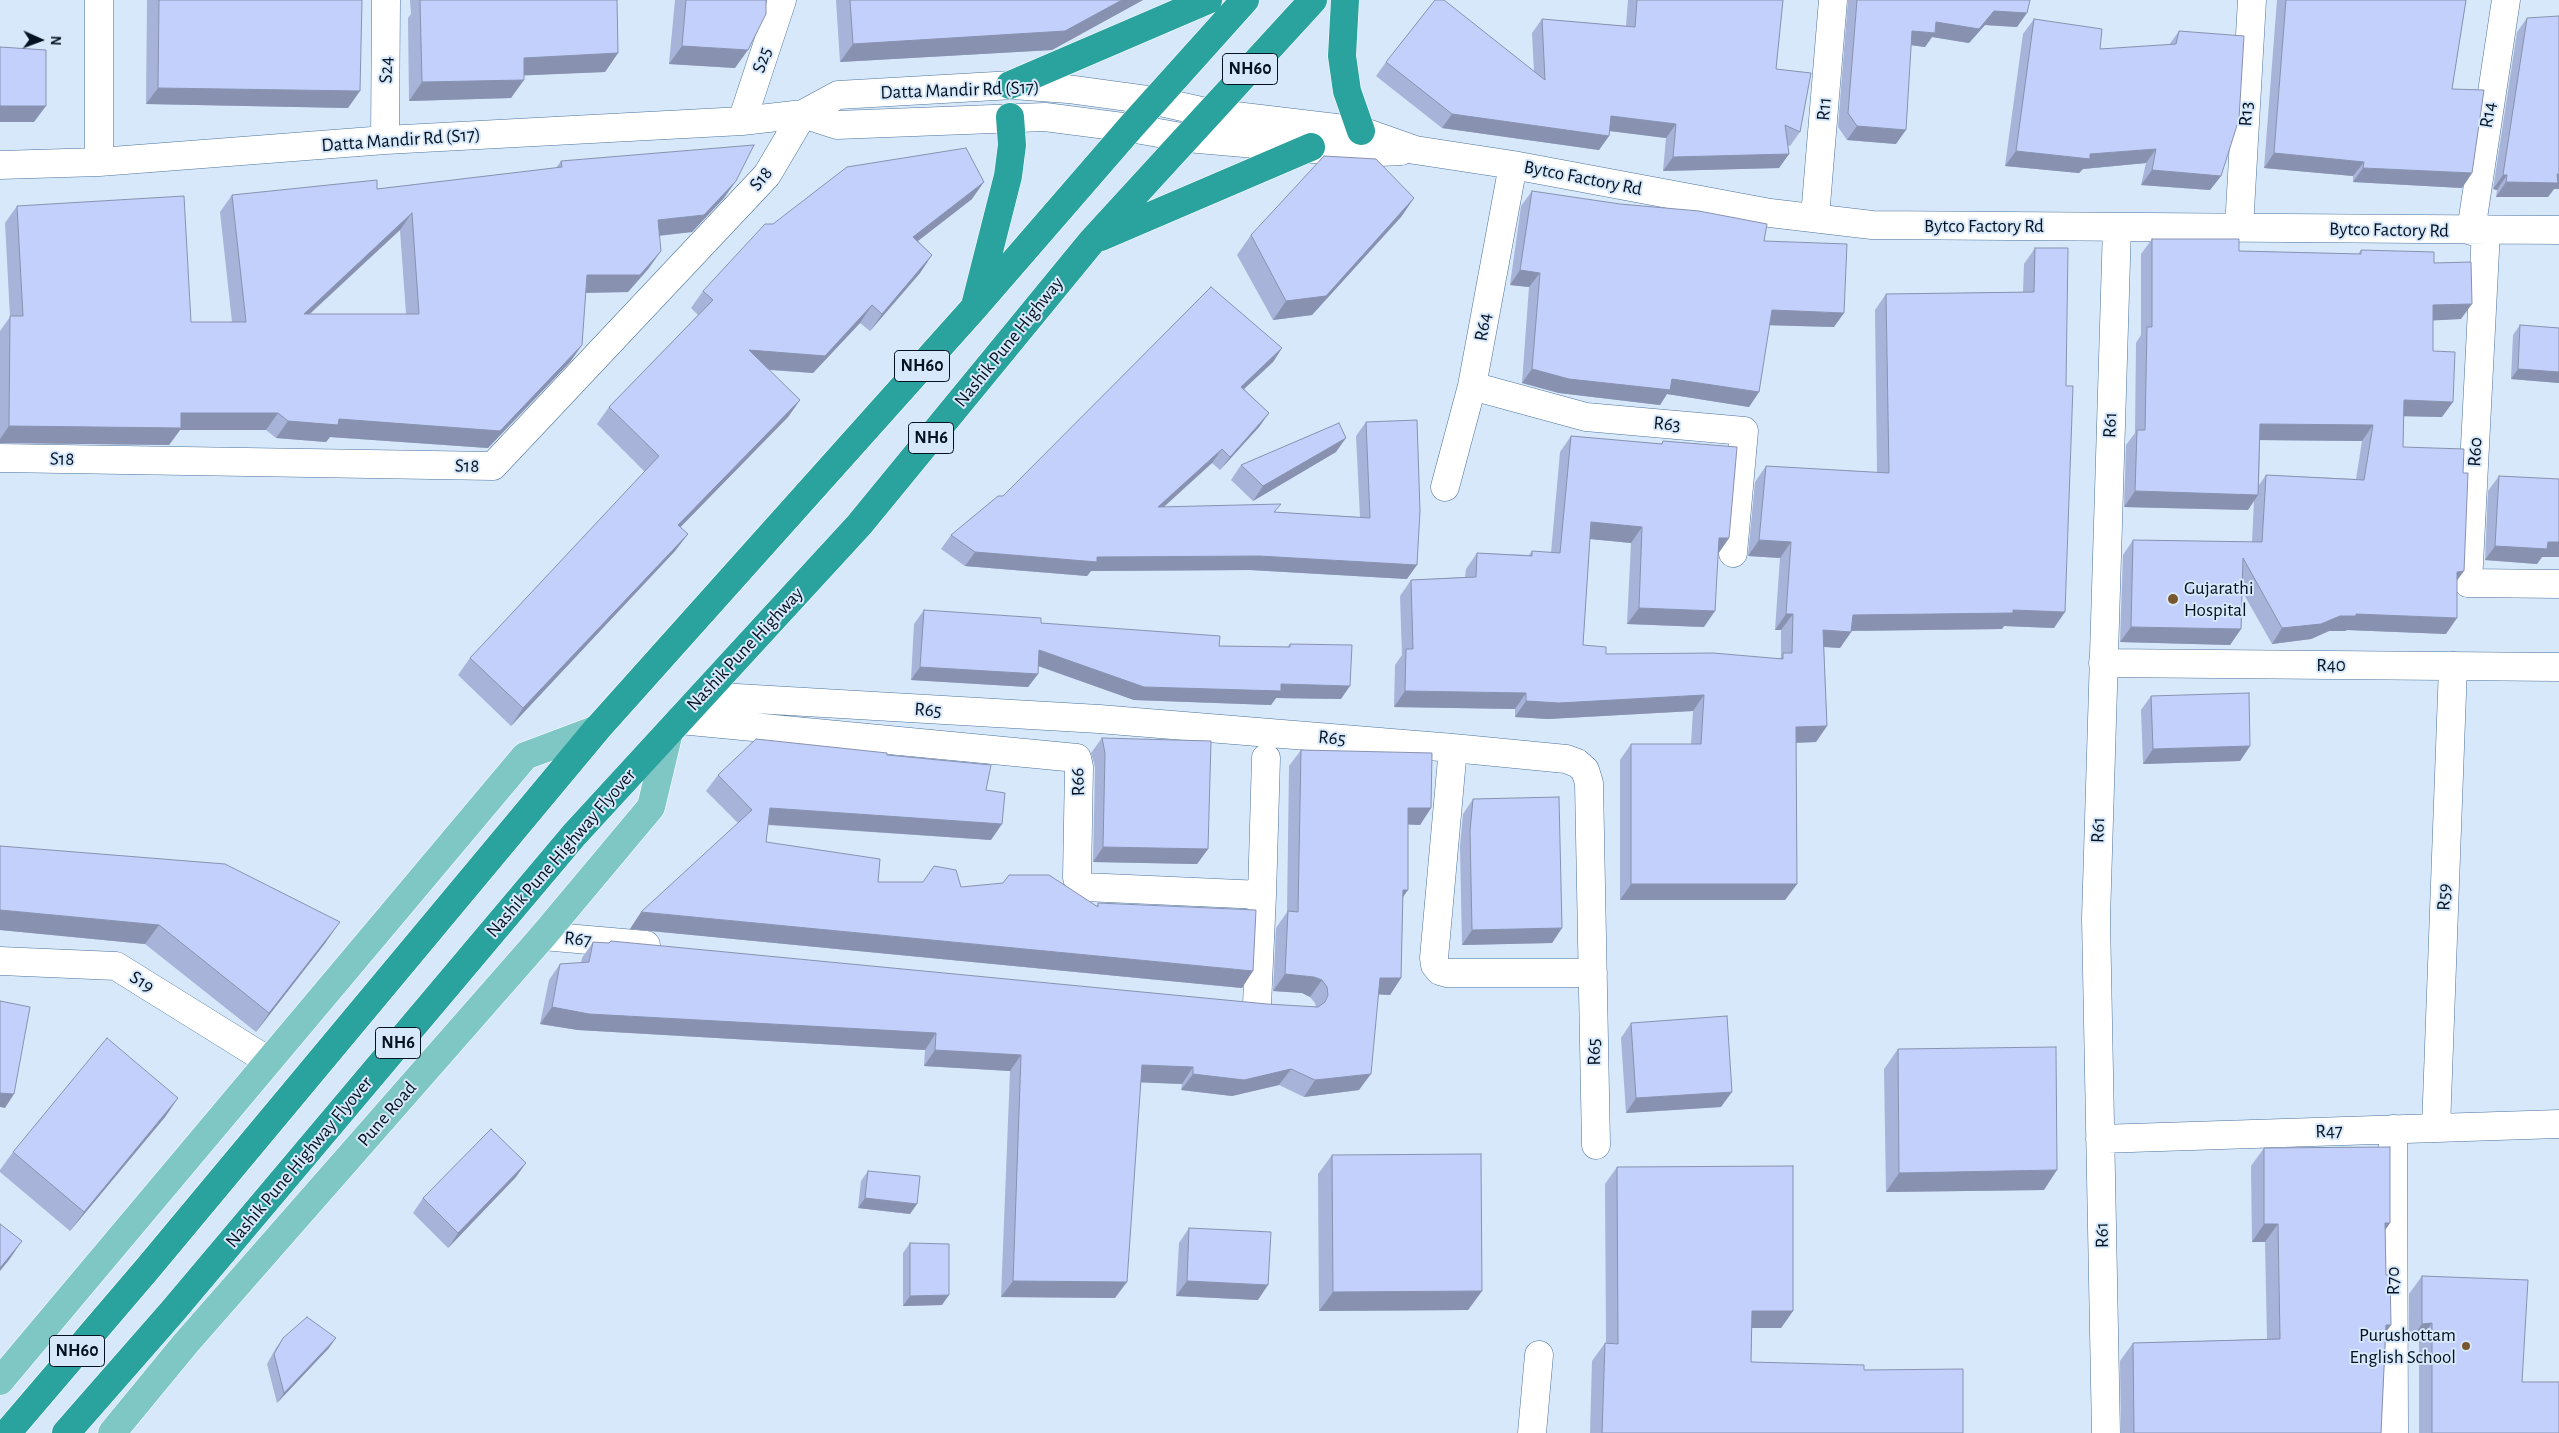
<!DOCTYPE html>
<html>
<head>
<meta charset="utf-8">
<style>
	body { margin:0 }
	#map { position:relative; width:2559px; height:1433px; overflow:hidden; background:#d7e8fa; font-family:"Alegreya Sans",sans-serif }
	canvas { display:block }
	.north { position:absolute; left:15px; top:15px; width:50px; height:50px; -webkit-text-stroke:4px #d7e8fa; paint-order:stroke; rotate:92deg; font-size:14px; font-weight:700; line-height:20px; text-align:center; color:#041221 }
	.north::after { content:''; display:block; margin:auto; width:18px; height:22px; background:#041221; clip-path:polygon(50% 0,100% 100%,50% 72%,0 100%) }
</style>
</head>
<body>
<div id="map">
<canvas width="2559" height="1433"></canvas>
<div class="north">N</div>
</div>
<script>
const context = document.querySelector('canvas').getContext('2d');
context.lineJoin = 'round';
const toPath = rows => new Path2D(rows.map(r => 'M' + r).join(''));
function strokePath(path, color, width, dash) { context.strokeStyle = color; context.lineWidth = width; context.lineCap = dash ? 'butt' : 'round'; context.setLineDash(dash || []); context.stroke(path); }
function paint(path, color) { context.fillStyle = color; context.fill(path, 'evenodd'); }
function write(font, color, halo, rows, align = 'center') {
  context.font = font + ' "Alegreya Sans",sans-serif'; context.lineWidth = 4; context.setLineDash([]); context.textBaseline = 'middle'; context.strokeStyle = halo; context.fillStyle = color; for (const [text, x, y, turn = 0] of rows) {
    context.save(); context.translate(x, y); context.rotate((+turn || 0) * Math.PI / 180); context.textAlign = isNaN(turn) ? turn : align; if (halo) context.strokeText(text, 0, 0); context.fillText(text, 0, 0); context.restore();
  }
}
const minor = toPath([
	[803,114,837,125,1045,117,1130,128,1187,138,1359,153,1401,151],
	[742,121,782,0],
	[385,140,386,0],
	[99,162,99,0],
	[0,165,99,162,385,140,742,121,803,114,838,95,1013,85,1068,89,1156,101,1210,113,1361,131,1415,150,1513,165,1770,213,1872,225,2559,230],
	[1815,217,1833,0],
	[2239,228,2252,0],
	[2471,231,2506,0],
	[2486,231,2468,583,2559,584],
	[1472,386,1586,417,1744,431,1733,553],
	[0,458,493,466,767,175,803,114],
	[1445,487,1472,386,1513,165],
	[2103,663,2559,667],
	[702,696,1099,719,1453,748,1566,759,1577,763,1585,770,1589,783,1596,1145],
	[680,720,1077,758,1079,767,1077,878,1084,887,1262,895,1266,758],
	[1453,748,1434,958,1435,965,1440,971,1447,973,1593,973],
	[543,936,646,945],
	[0,961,116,966,267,1060],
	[1257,1005,1262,895],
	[2436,1128,2453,666],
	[2393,1129,2394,1433],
	[2100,1139,2559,1124],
	[1532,1433,1539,1355],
	[2106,1433,2096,918,2117,227]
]);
const major = toPath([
	[0,1381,525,756,597,729],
	[112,1433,186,1343,543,936,651,807,669,732]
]);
const highway = toPath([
	[1345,0,1342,56,1347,91,1361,131],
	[1010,85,1208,0],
	[1101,237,1311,147],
	[976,302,1008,176,1012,145,1010,117],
	[7,1433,148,1268,597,729,974,308,1130,128,1245,0],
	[66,1433,172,1312,574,835,859,525,1092,241,1313,0]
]);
strokePath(minor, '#4d739c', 29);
strokePath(major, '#fff', 29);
strokePath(highway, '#fff', 29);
strokePath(minor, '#fff', 28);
strokePath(major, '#7fc7c4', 28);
strokePath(highway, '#2aa29d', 28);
paint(toPath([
	[147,0,362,0,348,108,146,104],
	[410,0,617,0,618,53,605,72,524,75,511,98,409,101,408,18,411,14],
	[675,0,766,0,735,68,669,64],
	[836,0,1143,0,1052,50,840,62],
	[1628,0,1783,0,1776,69,1800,132,1790,146,1787,145,1789,154,1779,168,1663,171,1666,138,1610,131,1609,136,1599,150,1442,128,1376,76,1386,62,1534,72,1532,33,1542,19,1626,26],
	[1848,0,2030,0,2017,27,1985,25,1969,43,1932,37,1925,47,1911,45,1896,144,1847,140,1838,127],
	[2277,0,2466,0,2452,89,2472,173,2462,188,2353,182,2353,176,2264,168],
	[2527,18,2554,189,2548,197,2496,197,2497,190,2493,189,2517,32],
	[2034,19,2100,49,2169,45,2179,31,2221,176,2210,190,2141,185,2146,163,2083,169,2079,173,2005,166,2023,34],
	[561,161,724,198,692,232,659,236,649,268,628,292,586,293,582,345,570,362,488,448,330,437,326,442,276,438,266,430,180,430,169,445,0,443,0,331,10,317,5,223,17,206,191,322,232,322,220,212,232,195,377,189,556,168],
	[400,230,406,314,310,314],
	[1532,191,1764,241,1834,327,1769,325,1759,392,1749,407,1667,394,1660,405,1559,393,1522,383,1529,287,1510,285,1521,206],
	[1414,198,1401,217,1312,315,1273,320,1237,255,1251,235],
	[972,199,918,241,932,255,920,273,870,331,860,323,813,373,768,370,800,400,788,417,680,527,688,534,675,551,511,726,458,675,470,658,645,472,597,424,609,407,698,315,691,308,703,291,773,224],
	[2152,239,2239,251,2358,254,2361,250,2434,263,2461,319,2433,320,2433,351,2442,417,2404,416,2403,447,2457,581,2446,634,2347,630,2345,631,2329,631,2311,639,2272,644,2242,591,2241,629,2230,645,2120,642,2123,555,2133,540,2252,542,2254,500,2248,510,2124,507,2126,445,2135,433,2136,343,2141,335,2141,254],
	[2260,440,2362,441,2356,479,2266,475,2259,485],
	[2035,248,2054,628,2004,626,2002,629,1852,631,1840,648,1824,647,1827,726,1816,742,1796,743,1797,884,1785,900,1620,900,1620,760,1631,744,1691,744,1693,711,1548,719,1515,717,1515,709,1394,707,1395,665,1402,655,1400,596,1411,580,1465,577,1466,569,1477,553,1529,555,1532,551,1551,553,1560,452,1571,436,1661,444,1663,441,1729,538,1718,554,1704,627,1627,624,1631,543,1590,539,1583,645,1606,654,1779,659,1781,657,1781,630,1775,630,1780,558,1748,556,1755,482,1766,466,1877,473,1875,310,1886,294,2023,292,2024,264],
	[2520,325,2559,328,2559,383,2511,379,2513,335],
	[1282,348,1273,362,1244,389,1269,413,1259,427,1220,470,1212,463,1164,507,1275,512,1360,517,1356,436,1366,422,1407,579,1250,570,1091,571,1087,576,965,566,941,549,951,535],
	[1336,452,1253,501,1231,480,1241,465],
	[2499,476,2559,479,2559,557,2542,557,2537,564,2485,560,2488,491],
	[924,610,1041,623,1219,646,1287,647,1290,644,1341,699,1276,698,1271,705,1134,700,1038,666,1038,674,1028,687,911,680,914,624],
	[2151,696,2250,746,2240,761,2143,764,2141,710],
	[1102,738,1208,849,1197,864,1093,862,1095,767,1091,753],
	[1301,750,1431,808,1420,825,1408,824,1403,898,1401,978,1390,995,1379,994,1359,1090,1304,1097,1279,1085,1232,1096,1181,1090,1182,1084,1141,1082,1115,1298,1001,1297,1010,1071,924,1066,925,1050,578,1030,540,1024,549,980,560,964,581,963,582,958,593,942,1267,1004,1316,1007,1315,1003,1310,997,1302,993,1273,991,1276,928,1287,912,1289,766],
	[887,755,986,790,991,840,768,825,766,842,878,882,961,887,1097,906,1098,903,1242,988,630,929,738,823,706,791,718,775],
	[1473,799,1562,928,1552,943,1462,945,1460,846,1463,814],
	[0,846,326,942,256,1032,145,944,0,930],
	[1631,1023,1721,1107,1626,1113,1621,1038],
	[1898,1049,2044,1190,1886,1192,1884,1069],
	[178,1098,165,1117,70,1231,0,1172,0,1170,13,1152],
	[2264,1148,2385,1231,2386,1275,2391,1325,2386,1332,2381,1433,2121,1433,2120,1361,2133,1343,2267,1339,2265,1242,2252,1242,2251,1166],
	[1332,1155,1482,1291,1468,1310,1319,1311,1318,1174],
	[1617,1167,1793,1311,1781,1328,1752,1328,1751,1362,1864,1370,1963,1433,1590,1433,1592,1361,1605,1343,1606,1343,1605,1184],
	[868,1171,910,1214,858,1208,861,1181],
	[516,1177,448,1248,413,1213,423,1198],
	[1189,1228,1258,1300,1176,1296,1179,1243],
	[910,1243,942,1305,903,1306,903,1253],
	[2422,1276,2522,1382,2559,1433,2419,1433,2419,1341,2409,1342,2409,1294],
	[283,1338,329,1348,277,1403,267,1364,276,1348]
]), '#a7b3d8');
paint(toPath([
	[1122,0,1143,0,1052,50,840,62,853,44],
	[1994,11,2027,13,2017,27,1985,25,1969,43,1932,37,1925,47,1902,44,1912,31,1936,22],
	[682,46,748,50,735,68,669,64],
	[618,53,605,72,511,76,524,58],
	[524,80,511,98,409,101,422,82],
	[158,88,360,91,348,108,146,104],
	[0,106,46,106,34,122,0,122],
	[1452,114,1609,136,1599,150,1442,128],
	[1611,116,1676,124,1666,138,1601,130],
	[1857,126,1906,130,1896,144,1847,140],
	[2156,149,2146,163,2083,169,2079,173,2005,166,2016,151,2090,154],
	[2274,153,2364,162,2353,176,2264,168],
	[1789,154,1779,168,1663,171,1673,157],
	[2363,168,2472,173,2462,188,2353,182],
	[2152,170,2221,176,2210,190,2141,185],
	[2559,174,2559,189,2554,189,2548,197,2496,197,2506,182],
	[2503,175,2507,175,2497,190,2493,189],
	[736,181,724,198,692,232,645,237,658,220],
	[984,182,972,199,901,254,913,237],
	[1414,198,1401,217,1312,315,1273,320,1286,301],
	[412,213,400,230,291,331,304,314],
	[661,251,649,268,628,292,575,293,587,275],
	[932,255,920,273,870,331,882,314],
	[1520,270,1540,273,1529,287,1510,285],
	[2472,304,2461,319,2423,321,2433,305],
	[872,305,860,323,813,373,736,367,749,350],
	[1772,310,1844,313,1834,327,1761,325],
	[582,345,570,362,488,448,330,437,326,442,276,438,288,421,339,419],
	[1282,348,1273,362,1231,401,1241,387],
	[1532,369,1672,379,1759,392,1749,407,1667,394,1660,405,1559,393,1522,383],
	[2518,369,2559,372,2559,383,2511,379],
	[800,400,788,417,666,542,678,525],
	[2404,400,2453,402,2442,417,2393,416],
	[181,413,278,413,266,430,180,430,169,445,0,443,0,439,9,426],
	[1269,413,1259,427,1220,470,1230,457],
	[2260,424,2373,425,2362,441,2250,440],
	[1346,438,1336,452,1253,501,1263,486],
	[1222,449,1212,463,1148,521,1158,507],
	[2135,491,2258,495,2248,510,2124,507],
	[1591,522,1642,527,1631,543,1580,538],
	[688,534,675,551,511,726,523,708],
	[1719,538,1729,538,1718,554],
	[1759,540,1791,542,1780,558,1748,556],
	[2548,542,2559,542,2559,557,2542,557,2537,564,2485,560,2495,546],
	[975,552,1097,557,1259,556,1417,565,1407,579,1250,570,1091,571,1087,576,965,566],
	[2464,571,2453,586,2457,572],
	[1639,608,1715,611,1704,627,1627,624],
	[2013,610,2065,612,2054,628,2004,626,2002,629,1841,631,1853,615],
	[1786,614,1793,614,1781,630,1775,630],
	[2356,614,2457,618,2446,634,2347,630,2345,631,2329,631,2311,639,2272,644,2282,628,2340,616],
	[2131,627,2241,629,2230,645,2120,642],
	[1823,630,1851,632,1840,648,1812,646],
	[1039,650,1281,684,1350,686,1341,699,1276,698,1271,705,1134,700,1030,663],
	[920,667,1038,674,1028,687,911,680],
	[1405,691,1526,693,1515,709,1394,707],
	[1704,695,1693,711,1548,719,1515,717,1526,701],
	[1827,726,1816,742,1785,743,1796,727],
	[2250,746,2240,761,2143,764,2153,749],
	[770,808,1002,824,991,840,759,824],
	[1408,808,1431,808,1420,825,1396,824],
	[1103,847,1208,849,1197,864,1093,862],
	[1631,884,1797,884,1785,900,1620,900],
	[1403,890,1408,890,1396,907],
	[0,910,159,925,145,944,0,930],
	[641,912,1253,971,1242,988,630,929],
	[340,922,326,942,256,1032,269,1013],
	[1562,928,1552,943,1462,945,1472,930],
	[1285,974,1314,977,1322,980,1310,997,1302,993,1273,991],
	[1380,978,1401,978,1390,995,1369,994],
	[552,1007,936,1033,925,1050,578,1030,540,1024],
	[935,1050,1021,1055,1010,1071,924,1066],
	[1142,1065,1193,1067,1182,1084,1130,1082],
	[1291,1069,1279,1085,1232,1096,1181,1090,1193,1074],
	[1371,1074,1359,1090,1304,1097,1315,1080],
	[1732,1092,1721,1107,1626,1113,1636,1098],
	[0,1093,14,1094,5,1108,0,1107],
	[178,1098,165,1117,70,1231,84,1212],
	[526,1163,516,1177,448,1248,458,1233],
	[2057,1170,2044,1190,1886,1192,1899,1173],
	[865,1198,917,1204,910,1214,858,1208],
	[2385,1223,2390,1223,2378,1241],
	[2264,1224,2278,1224,2265,1242,2252,1242],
	[22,1241,9,1260,0,1271,0,1268],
	[1013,1281,1127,1282,1115,1298,1001,1297],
	[1187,1281,1268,1285,1258,1300,1176,1296],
	[1482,1291,1468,1310,1319,1311,1333,1292],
	[949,1295,942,1305,903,1306,910,1296],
	[1752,1311,1793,1311,1781,1328,1740,1328],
	[2432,1323,2419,1341,2409,1342,2422,1324],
	[2386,1325,2391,1325,2378,1342],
	[336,1338,329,1348,277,1403,284,1393]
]), '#8892b0');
const building = toPath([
	[159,0,362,0,360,91,158,88,159,0],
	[420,0,617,0,618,53,524,58,524,80,422,82,420,0],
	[686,0,766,0,766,14,748,50,682,46,686,0],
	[850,0,1122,0,1065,31,853,44,850,0],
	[1435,0,1444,0,1545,80,1542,19,1635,27,1637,0,1783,0,1776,69,1811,73,1800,132,1785,125,1789,154,1673,157,1676,124,1611,116,1609,136,1452,114,1386,62,1435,0],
	[1857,0,2030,0,2027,13,1994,11,1979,29,1936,22,1935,33,1912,31,1906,130,1857,126,1848,113,1857,0],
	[2286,0,2466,0,2452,89,2484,90,2472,173,2363,168,2364,162,2274,153,2286,0],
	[2559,16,2559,174,2557,174,2558,183,2506,182,2507,175,2503,175,2527,18,2559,16],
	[2034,19,2102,29,2100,49,2176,44,2179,31,2244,36,2239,119,2221,176,2152,170,2156,149,2090,154,2090,159,2016,151,2034,19],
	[0,47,46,50,46,106,0,106,0,47],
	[754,145,736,181,704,215,658,220,661,251,640,275,587,275,582,345,500,431,339,419,338,425,288,421,278,413,181,413,181,428,9,426,10,316,23,316,17,206,184,196,191,322,246,322,232,195,377,180,377,189,562,167,561,161,754,145],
	[412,213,419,314,304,314,412,213],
	[966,148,984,182,913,237,932,255,882,314,872,305,825,356,749,350,800,400,678,525,688,534,523,708,470,658,659,456,609,407,713,300,703,291,765,224,773,224,847,167,966,148],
	[1324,156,1376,159,1414,198,1326,296,1286,301,1251,235,1324,156],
	[1532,191,1620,204,1699,211,1767,224,1764,241,1847,244,1844,313,1772,310,1759,392,1672,379,1670,390,1569,379,1532,369,1540,273,1520,270,1532,191],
	[2152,239,2239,239,2239,251,2361,254,2361,250,2434,252,2434,263,2471,262,2472,304,2433,305,2433,351,2455,352,2453,402,2404,400,2403,447,2464,449,2463,473,2468,473,2464,571,2457,572,2457,618,2356,614,2356,616,2340,616,2321,624,2282,628,2243,558,2241,629,2131,627,2133,540,2262,542,2266,475,2364,480,2373,425,2260,424,2258,495,2135,491,2137,430,2145,430,2147,327,2152,327,2152,239],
	[2035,248,2068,248,2066,386,2073,386,2065,612,2013,610,2013,613,1853,615,1851,632,1823,630,1827,726,1796,727,1797,884,1631,884,1631,744,1701,744,1704,695,1559,703,1526,701,1526,693,1405,691,1406,649,1413,649,1411,580,1476,577,1477,553,1532,556,1532,551,1560,553,1571,436,1662,444,1663,441,1737,447,1729,538,1719,538,1715,611,1639,608,1642,527,1591,522,1583,645,1606,647,1606,654,1713,653,1783,659,1783,653,1792,653,1793,614,1786,614,1791,542,1759,540,1766,466,1889,473,1886,294,2034,292,2035,248],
	[1211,287,1282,348,1241,387,1269,413,1230,457,1222,449,1158,507,1281,504,1274,512,1370,518,1366,422,1417,420,1420,511,1417,565,1259,556,1097,557,1097,562,975,552,951,535,998,496,1003,496,1211,287],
	[2520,325,2559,328,2559,372,2518,369,2520,325],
	[1339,423,1346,438,1263,486,1241,465,1339,423],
	[2499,476,2559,479,2559,542,2548,542,2547,549,2495,546,2499,476],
	[924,610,1041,618,1041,623,1220,636,1219,646,1290,647,1290,644,1352,645,1350,686,1281,684,1281,691,1144,687,1039,650,1038,674,920,667,924,610],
	[2249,693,2250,746,2153,749,2151,696,2249,693],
	[1102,738,1211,741,1208,849,1103,847,1105,753,1102,738],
	[756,739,887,753,887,755,991,765,986,790,1005,793,1002,824,770,808,766,842,880,859,878,882,923,882,934,866,956,870,961,887,1003,883,1009,875,1049,875,1098,907,1098,903,1256,910,1253,971,641,912,752,810,718,775,756,739],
	[1301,750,1432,753,1431,808,1408,808,1408,890,1403,890,1401,978,1380,978,1371,1074,1315,1080,1291,1069,1244,1080,1193,1074,1193,1067,1142,1065,1127,1282,1013,1281,1021,1055,935,1050,936,1033,589,1014,552,1007,560,964,589,962,593,942,609,943,611,941,1267,1004,1318,1007,1325,1002,1328,995,1327,987,1322,980,1314,977,1285,974,1288,911,1298,912,1301,750],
	[1559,797,1562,928,1472,930,1470,831,1473,799,1559,797],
	[0,846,225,864,340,922,269,1013,159,925,0,910,0,846],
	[0,1001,30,1007,14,1094,0,1093,0,1001],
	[1727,1016,1732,1092,1636,1098,1631,1023,1727,1016],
	[107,1038,178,1098,84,1212,13,1152,107,1038],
	[2056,1047,2057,1170,1899,1173,1898,1049,2056,1047],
	[491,1129,526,1163,458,1233,423,1198,491,1129],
	[2390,1147,2390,1223,2385,1223,2386,1275,2390,1275,2391,1325,2386,1325,2381,1433,2134,1433,2133,1343,2280,1339,2278,1224,2264,1224,2264,1148,2390,1147],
	[1481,1154,1482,1291,1333,1292,1332,1155,1481,1154],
	[1793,1166,1793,1311,1752,1311,1751,1362,1864,1365,1864,1370,1963,1369,1963,1433,1602,1433,1605,1343,1618,1344,1617,1167,1793,1166],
	[868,1171,920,1176,917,1204,865,1198,868,1171],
	[0,1224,22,1241,0,1268,0,1224],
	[1189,1228,1271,1232,1268,1285,1187,1281,1189,1228],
	[910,1243,949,1244,949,1295,910,1296,910,1243],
	[2422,1276,2528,1280,2522,1382,2559,1382,2559,1433,2432,1433,2432,1323,2422,1324,2422,1276],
	[307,1317,336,1338,284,1393,274,1354,283,1338,307,1317]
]);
paint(building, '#c2d0fb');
strokePath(building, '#8892b0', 1);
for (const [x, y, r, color] of [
	[2173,599,6,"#78572e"],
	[2466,1346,5,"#78572e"]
]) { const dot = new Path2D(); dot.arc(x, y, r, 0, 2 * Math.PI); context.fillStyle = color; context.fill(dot); strokePath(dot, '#d7e8fa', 2); }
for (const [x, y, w] of [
	[1250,69,55],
	[922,366,55],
	[931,438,45],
	[398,1043,45],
	[77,1351,55]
]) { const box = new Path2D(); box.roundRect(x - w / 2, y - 15.5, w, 31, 4); context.fillStyle = '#d7e8fa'; context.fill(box); strokePath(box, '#041221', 1); }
write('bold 18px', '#041221', null, [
	["NH60",1250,69],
	["NH60",922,366],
	["NH6",931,438],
	["NH6",398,1043],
	["NH60",77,1351]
]);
write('19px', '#041221', '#d7e8fa', [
	["S25",762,60,-72],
	["S24",386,70,-89],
	["Datta Mandir Rd (S17)",960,90,-2],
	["R11",1824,109,-85],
	["R13",2246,114,-87],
	["R14",2488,115,-81],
	["Datta Mandir Rd (S17)",401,140,-4],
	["Bytco Factory Rd",1583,178,11],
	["S18",761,179,-51],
	["Bytco Factory Rd",1984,226],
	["Bytco Factory Rd",2389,230,1],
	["R64",1483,327,-80],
	["Nashik Pune Highway",1009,342,-51],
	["R63",1667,424,5],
	["R61",2110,425,-88],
	["R60",2475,452,-87],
	["S18",62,459,1],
	["S18",467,466,1],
	["Nashik Pune Highway",745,649,-47],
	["R40",2331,665],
	["R65",928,710,4],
	["R65",1332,738,5],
	["R66",1078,782,-92],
	["R61",2098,830,-88],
	["Nashik Pune Highway Flyover",561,853,-49],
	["R59",2444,897,-88],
	["R67",578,939,5],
	["S19",142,982,32],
	["R65",1594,1052,-91],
	["Pune Road",387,1114,-49],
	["R47",2329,1131,-2],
	["Nashik Pune Highway Flyover",299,1162,-50],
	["R61",2102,1235,-91],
	["R70",2393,1281,-90]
]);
write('19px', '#041221', '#d7e8fa', [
	["Gujarathi",2184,588],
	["Hospital",2184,610],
	["Purushottam",2456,1335,"right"],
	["English School",2456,1357,"right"]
], 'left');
</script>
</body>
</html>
